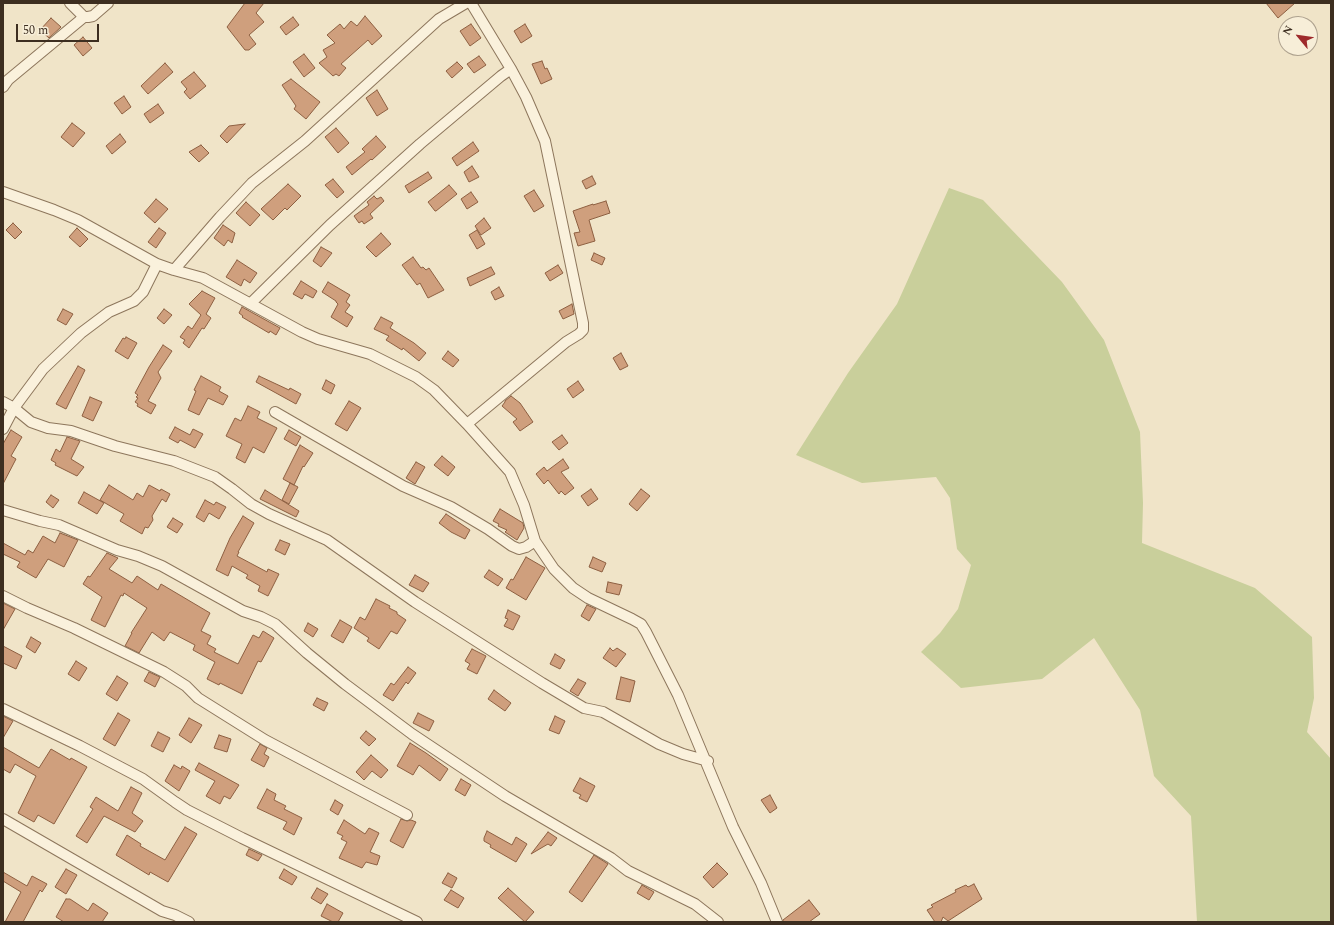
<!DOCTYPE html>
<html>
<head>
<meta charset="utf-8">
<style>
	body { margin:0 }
	#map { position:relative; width:1334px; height:925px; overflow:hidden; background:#f0e4c8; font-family:Spectral,serif }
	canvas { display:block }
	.frame { position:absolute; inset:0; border:4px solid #3d2e20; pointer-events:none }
	.north { position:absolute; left:1278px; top:16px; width:40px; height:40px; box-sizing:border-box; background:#f7eed8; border:1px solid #ada18e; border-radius:50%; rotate:299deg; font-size:11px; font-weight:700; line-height:16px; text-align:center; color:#3d2e20 }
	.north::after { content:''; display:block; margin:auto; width:14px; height:18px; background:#9e2a2b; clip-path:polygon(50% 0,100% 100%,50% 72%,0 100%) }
	.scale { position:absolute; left:16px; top:24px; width:83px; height:18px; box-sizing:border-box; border:2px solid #3d2e20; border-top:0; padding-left:5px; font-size:12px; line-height:14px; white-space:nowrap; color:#3d2e20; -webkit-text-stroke:3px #f7eed8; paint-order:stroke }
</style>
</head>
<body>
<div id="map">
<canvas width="1334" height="925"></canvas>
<div class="frame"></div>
<div class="north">N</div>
<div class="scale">50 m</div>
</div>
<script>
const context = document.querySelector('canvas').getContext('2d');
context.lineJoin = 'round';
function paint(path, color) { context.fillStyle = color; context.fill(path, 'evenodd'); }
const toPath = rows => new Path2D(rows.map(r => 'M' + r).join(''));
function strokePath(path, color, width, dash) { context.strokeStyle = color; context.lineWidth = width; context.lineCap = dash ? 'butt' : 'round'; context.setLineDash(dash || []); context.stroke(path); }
paint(toPath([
	[949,188,983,200,1062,282,1104,340,1140,432,1143,503,1142,543,1255,588,1312,637,1314,698,1307,732,1331,759,1331,922,1197,922,1191,816,1154,776,1140,710,1094,638,1042,679,961,688,921,652,940,633,958,609,971,565,957,549,950,498,936,477,862,483,796,455,848,373,897,304]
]), '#c9cf9b');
const building = toPath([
	[245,3,264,3,256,13,264,22,249,35,256,44,249,50,245,50,227,27,245,3],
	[1266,3,1295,3,1278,18,1266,3],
	[365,16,382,36,372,45,368,40,341,64,346,68,339,76,336,74,333,76,319,63,327,57,323,50,335,43,327,35,340,24,344,29,351,21,357,26,365,16],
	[293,17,299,25,286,35,280,27,293,17],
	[51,18,61,27,49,38,40,30,51,18],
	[471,24,481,38,470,46,460,31,471,24],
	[525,24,532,36,521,43,514,31,525,24],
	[83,37,92,48,83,56,74,45,83,37],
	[304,54,315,68,304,77,293,62,304,54],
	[479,56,486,65,474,73,467,64,479,56],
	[542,61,545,69,547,68,552,79,541,84,532,64,542,61],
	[457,62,463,68,452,78,446,71,457,62],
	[165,63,173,72,148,94,141,86,165,63],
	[194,72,206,86,190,99,184,92,187,89,181,82,194,72],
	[291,79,320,102,306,119,294,109,296,106,282,85,291,79],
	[377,90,388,109,377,116,366,98,377,90],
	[124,96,131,107,122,114,114,103,124,96],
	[158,104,164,113,150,123,144,114,158,104],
	[72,123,85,133,73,147,61,137,72,123],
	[245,124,227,143,220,136,229,126,245,124],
	[336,128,349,143,338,153,325,137,336,128],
	[120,134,126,142,112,154,106,146,120,134],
	[376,136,386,147,372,160,371,159,352,175,346,167,365,152,362,149,376,136],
	[473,142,479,151,457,166,452,158,473,142],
	[201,145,209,153,199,162,189,152,201,145],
	[472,166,479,177,469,182,464,172,472,166],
	[428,172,432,178,409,193,405,186,428,172],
	[592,176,596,184,586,189,582,181,592,176],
	[333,179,344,192,337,198,325,185,333,179],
	[288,184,301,196,287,210,285,208,273,220,261,209,288,184],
	[449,185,457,194,436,211,435,211,428,202,449,185],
	[534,190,544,206,534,212,524,196,534,190],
	[471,192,478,202,467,209,461,199,471,192],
	[374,196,377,199,381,197,384,201,370,214,373,218,364,224,362,221,359,223,354,216,369,205,367,202,374,196],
	[156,199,168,209,155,223,144,213,156,199],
	[606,201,610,213,589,220,595,241,578,246,574,233,580,232,573,211,593,204,593,205,606,201],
	[246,202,260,215,250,226,236,213,246,202],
	[484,218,491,228,481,235,475,226,484,218],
	[13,223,22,232,15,239,6,230,13,223],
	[223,225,235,233,232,243,228,240,224,246,214,238,223,225],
	[77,228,88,239,80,247,69,237,77,228],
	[159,228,166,233,156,248,148,242,159,228],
	[477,230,485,244,477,249,469,235,477,230],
	[381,233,391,244,376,257,366,247,381,233],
	[321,247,332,253,321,267,313,261,321,247],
	[594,253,605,258,602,265,591,260,594,253],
	[413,257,421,268,423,267,426,270,429,268,444,290,428,298,420,283,417,285,402,265,413,257],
	[237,260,257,273,250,283,244,279,241,286,226,277,237,260],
	[558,265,563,273,550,281,545,273,558,265],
	[491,267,495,274,470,286,467,278,491,267],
	[301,281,317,291,313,298,305,294,302,299,293,294,301,281],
	[328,282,350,295,346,302,350,305,345,312,353,317,347,327,331,317,338,304,336,302,336,301,322,292,328,282],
	[499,287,504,296,495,300,491,292,499,287],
	[202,291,215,298,206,314,211,318,204,329,202,328,189,348,183,343,185,340,180,337,188,326,192,329,201,315,189,304,202,291],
	[572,304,574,314,563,319,559,311,572,304],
	[242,307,280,328,276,335,270,331,269,333,242,317,243,316,239,313,242,307],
	[63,309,73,314,66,325,57,320,63,309],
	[164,309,172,315,164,324,157,318,164,309],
	[381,317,393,323,390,328,414,343,426,353,419,361,403,348,402,350,386,340,389,336,374,329,381,317],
	[126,337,137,343,128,359,115,351,123,338,125,339,126,337],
	[163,345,172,351,158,372,161,378,148,401,156,405,151,414,137,406,138,404,135,402,138,398,136,397,138,395,135,393,149,367,163,345],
	[448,351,459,360,453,367,442,359,448,351],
	[621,353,628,366,620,370,613,358,621,353],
	[78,366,85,370,66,409,56,404,78,366],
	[201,376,221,387,219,391,228,396,223,405,208,398,199,415,188,410,196,391,194,390,201,376],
	[259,376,289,390,290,388,301,394,296,404,256,382,259,376],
	[326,380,335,385,331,394,322,389,326,380],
	[578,381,584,390,573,398,567,389,578,381],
	[511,396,520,403,533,422,520,431,513,422,517,419,502,406,505,402,505,401,511,396],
	[90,397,102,402,93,421,82,416,90,397],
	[349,401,361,408,347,431,335,424,349,401],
	[248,406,260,412,257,418,277,428,264,453,253,447,245,463,236,458,242,444,226,436,235,418,241,421,248,406],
	[175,427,190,435,193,429,203,434,195,448,180,440,178,443,169,438,175,427],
	[11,430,22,437,11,456,16,459,3,484,3,444,11,430],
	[289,430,301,437,296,446,284,439,289,430],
	[562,435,568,443,559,450,552,442,562,435],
	[67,437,80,441,71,459,84,467,77,476,55,465,56,463,51,460,56,449,60,452,67,437],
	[300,445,313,453,304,467,303,466,294,485,283,479,300,445],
	[442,456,455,467,448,476,434,465,442,456],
	[563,459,569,468,561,472,574,488,565,495,561,491,559,494,548,480,544,484,536,474,544,467,547,471,563,459],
	[416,462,425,467,415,484,406,478,416,462],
	[290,483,298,487,289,504,282,500,290,483],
	[109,485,133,500,137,493,143,497,149,485,160,491,161,489,170,494,166,502,162,499,152,516,153,520,148,528,145,527,142,534,120,521,124,514,100,500,109,485],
	[591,489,598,499,588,506,581,496,591,489],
	[641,489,650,496,637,511,629,504,641,489],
	[265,490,299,511,296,517,260,499,265,490],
	[84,492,104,503,97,514,78,503,84,492],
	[51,495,59,500,53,508,46,502,51,495],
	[205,500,214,505,216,502,226,507,219,519,209,513,204,522,196,517,205,500],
	[500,509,523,523,524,528,517,540,505,532,507,530,498,526,499,524,493,521,500,509],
	[446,514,470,530,465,539,451,532,439,523,446,514],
	[243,516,254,523,238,552,239,552,237,556,267,572,268,569,279,574,268,596,258,591,260,586,246,578,248,575,232,566,228,576,216,570,230,538,243,516],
	[173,518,183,524,177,533,167,527,173,518],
	[60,533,78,540,64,567,48,559,36,578,17,567,20,562,3,554,3,543,25,555,28,550,33,553,43,536,55,543,60,533],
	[280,540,290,544,285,555,275,550,280,540],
	[107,553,118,558,109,569,132,583,137,576,158,590,161,584,210,613,201,631,211,636,207,644,216,649,214,652,238,664,253,635,259,638,263,631,274,638,261,662,258,661,242,694,220,683,219,685,207,679,215,662,193,650,195,645,170,632,164,641,152,632,139,653,125,646,132,633,131,633,147,608,124,593,123,596,121,595,105,627,91,620,102,597,83,584,88,576,90,577,107,553],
	[526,557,545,568,526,600,506,588,511,579,513,580,526,557],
	[593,557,606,563,602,572,589,567,593,557],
	[489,570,503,579,498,586,484,577,489,570],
	[415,575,429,583,423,592,409,585,415,575],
	[608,582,622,585,619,595,606,592,608,582],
	[376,599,390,606,389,608,397,612,397,614,406,620,397,634,391,631,379,649,367,641,369,638,354,628,360,617,365,620,376,599],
	[3,603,15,609,3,630,3,603],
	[587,605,596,609,589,621,581,616,587,605],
	[508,610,520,616,513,630,504,626,508,619,505,618,508,610],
	[340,620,352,627,343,643,331,636,340,620],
	[308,623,318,629,313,637,304,631,308,623],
	[31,637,41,643,35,653,26,647,31,637],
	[3,646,22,656,16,669,3,663,3,646],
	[610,648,613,651,617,648,626,654,616,667,603,658,610,648],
	[472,649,486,656,477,674,467,669,470,664,465,661,472,649],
	[555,654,565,660,560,669,550,664,555,654],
	[76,661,87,668,79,681,68,674,76,661],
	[408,667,416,673,408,684,406,682,393,701,383,695,391,683,394,685,408,667],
	[149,672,160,677,155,687,144,681,149,672],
	[117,676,128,683,117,701,106,694,117,676],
	[621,677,635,681,630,702,616,699,621,677],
	[578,679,586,683,578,696,570,691,578,679],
	[494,690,511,703,505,711,488,699,494,690],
	[317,698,328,703,324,711,313,705,317,698],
	[118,713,130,720,115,746,103,739,118,713],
	[418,713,434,721,429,731,413,723,418,713],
	[3,716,13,721,3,738,3,716],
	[555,716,565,721,559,734,549,730,555,716],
	[189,718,202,725,191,743,179,735,189,718],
	[366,731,376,739,369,746,360,738,366,731],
	[158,732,170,738,163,752,151,746,158,732],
	[219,735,231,739,227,752,214,748,219,735],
	[410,743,426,753,448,769,440,781,419,765,413,775,397,766,410,743],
	[260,744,267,748,264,754,269,757,264,767,251,760,260,744],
	[3,747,39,768,51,749,70,760,71,758,87,767,54,824,38,815,34,822,18,813,36,776,15,764,10,773,3,769,3,747],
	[371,755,388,770,381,778,372,771,364,780,356,772,371,755],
	[199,763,239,785,230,799,224,796,220,804,206,796,215,781,195,770,199,763],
	[174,765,181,769,182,766,190,771,179,791,165,781,174,765],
	[580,778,595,786,587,802,579,798,581,795,573,791,580,778],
	[461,779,471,785,465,796,455,790,461,779],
	[131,787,142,793,132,813,143,821,135,832,104,816,87,843,76,836,93,809,90,807,96,797,118,811,131,787],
	[267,789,276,794,274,800,286,806,284,809,302,818,294,835,283,829,287,822,257,808,267,789],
	[770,795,777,808,770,813,761,800,770,795],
	[335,800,343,805,338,815,330,810,335,800],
	[401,819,407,821,411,820,416,822,403,848,390,841,401,819],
	[344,820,365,834,369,828,379,833,370,852,380,856,377,865,366,862,362,868,339,858,347,842,341,839,343,836,337,833,344,820],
	[185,827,197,834,168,882,150,872,149,875,116,855,127,835,141,844,140,846,165,860,185,827],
	[487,831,512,845,516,837,527,844,516,862,490,847,491,845,484,841,484,838,487,831],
	[548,832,557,838,551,846,548,844,531,854,548,832],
	[249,849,262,855,258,861,246,855,249,849],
	[594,855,608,864,582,902,569,892,594,855],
	[717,863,728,874,713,888,703,877,717,863],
	[66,869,77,875,66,894,55,887,66,869],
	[284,869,297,877,292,885,279,878,284,869],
	[3,872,27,886,32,876,47,884,42,892,40,890,23,922,5,922,21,892,3,881,3,872],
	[448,873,457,878,452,888,442,883,448,873],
	[974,884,982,899,948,921,943,917,941,922,935,922,927,910,933,907,931,905,956,892,955,890,966,885,968,887,974,884],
	[642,885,654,892,649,900,637,893,642,885],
	[317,888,328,894,321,904,311,898,317,888],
	[508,888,534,912,525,922,498,898,508,888],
	[451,890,464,898,458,908,444,900,451,890],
	[66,899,70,899,88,911,93,903,108,913,102,922,64,922,56,917,66,899],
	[809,900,820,914,809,922,783,922,783,920,809,900],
	[327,904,343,913,338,922,333,922,321,916,327,904]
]);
paint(building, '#cf9f7d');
strokePath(building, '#8d5f41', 1);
const street = toPath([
	[70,3,84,17,88,17,93,16,108,3],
	[3,87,8,80,84,17],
	[3,192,54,210,78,220,157,264,174,270,203,278,302,332,318,339,370,354,416,377,434,390,467,424,510,472,524,505,535,541,554,569,573,588,588,598,632,619,641,624,646,632,678,695,733,827,761,883,777,922],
	[174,270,220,217,252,183,305,141,439,19,466,3],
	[250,304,330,225,420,144,501,76,511,69],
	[3,402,14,408,31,422,48,428,71,431,115,446,174,461,215,477,232,489,251,504,269,514,327,540,415,602,542,683,584,708,603,712,659,744,683,754,708,761],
	[275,412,403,486,451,507,488,529,512,546,519,549,526,547,535,541],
	[467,424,566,342,579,334,583,330,583,323,545,141,526,97,511,69,471,3],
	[3,429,14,408,43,369,81,333,109,312,134,301,143,292,157,264],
	[3,510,40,521,59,525,117,550,138,556,162,566,243,611,261,617,275,624,307,653,345,684,412,734,505,796,611,858,628,871,695,904,718,922],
	[3,596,27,608,74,628,164,672,186,686,198,698,265,740,407,815],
	[3,709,80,746,143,779,175,802,187,810,242,838,417,922],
	[3,819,162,911,175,915,189,922]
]);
strokePath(street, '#8d765c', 12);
strokePath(street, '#faf1dc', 10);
</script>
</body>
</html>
